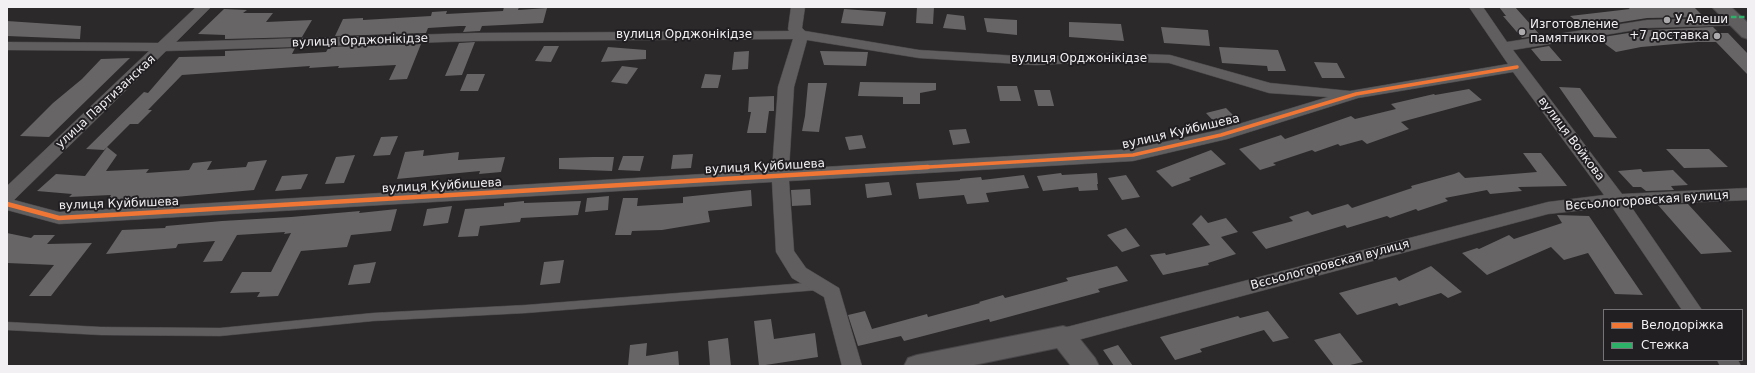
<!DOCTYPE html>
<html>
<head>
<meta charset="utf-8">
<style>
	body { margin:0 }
	#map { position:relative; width:1755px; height:373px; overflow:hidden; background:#2b292a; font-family:"DejaVu Sans",sans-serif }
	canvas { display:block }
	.frame { position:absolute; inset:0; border:8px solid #f2f0f2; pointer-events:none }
	.legend { position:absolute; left:1603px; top:309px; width:140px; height:52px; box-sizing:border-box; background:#221f22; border:1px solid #757375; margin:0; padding:5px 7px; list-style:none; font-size:12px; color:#f2f0f2 }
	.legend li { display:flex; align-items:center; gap:8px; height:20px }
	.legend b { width:20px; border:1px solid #757375 }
</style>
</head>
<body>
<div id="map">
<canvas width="1755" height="373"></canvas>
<div class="frame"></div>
<ul class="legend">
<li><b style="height:5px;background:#f07635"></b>Велодоріжка</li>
<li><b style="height:5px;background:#2db169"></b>Стежка</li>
</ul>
</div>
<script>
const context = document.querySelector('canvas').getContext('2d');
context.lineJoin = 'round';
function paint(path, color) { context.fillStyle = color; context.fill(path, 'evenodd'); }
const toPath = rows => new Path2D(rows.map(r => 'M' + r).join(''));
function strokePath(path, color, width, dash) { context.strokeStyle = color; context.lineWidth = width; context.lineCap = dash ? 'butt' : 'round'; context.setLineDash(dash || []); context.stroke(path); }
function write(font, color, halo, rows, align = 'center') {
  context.font = font + ' "DejaVu Sans",sans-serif'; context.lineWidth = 4; context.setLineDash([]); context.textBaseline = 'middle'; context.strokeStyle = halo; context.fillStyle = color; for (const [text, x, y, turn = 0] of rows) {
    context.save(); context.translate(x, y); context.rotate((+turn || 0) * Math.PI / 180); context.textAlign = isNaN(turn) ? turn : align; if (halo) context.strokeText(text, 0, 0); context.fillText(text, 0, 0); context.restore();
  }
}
paint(toPath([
	[504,7,519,7,518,10,547,8,543,23,482,26,480,31,463,32,466,26,460,26,428,28,426,33,335,36,343,19,363,18,363,20,431,16,432,12,447,11,446,14,503,11],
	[917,7,934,7,933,24,916,23],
	[1499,7,1515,7,1540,35,1522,38,1503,16,1506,16],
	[1627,7,1694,7,1704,17,1647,18,1585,28,1570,16,1630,9],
	[224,9,247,10,243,13,273,13,266,22,312,20,302,37,225,39,225,35,198,34],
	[844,9,886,12,883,26,841,23],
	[947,14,964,16,966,30,943,28],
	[984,18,1017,20,1017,35,987,32],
	[7,21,81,26,80,39,7,36],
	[1069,22,1121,24,1124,41,1069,37],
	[1161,27,1208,30,1210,46,1164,43],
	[1713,27,1719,33,1728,33,1748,54,1748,75,1716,42,1698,42,1641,47,1616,52,1597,38,1647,30],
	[475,42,462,75,445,76,459,43],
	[421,44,407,79,389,80,396,65,338,68,339,66,309,68,310,66,182,75,148,110,152,110,138,124,130,124,104,150,86,149,144,92,148,93,179,57,225,56,225,51,295,48,292,54,326,52,329,47],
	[544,46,559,46,551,62,535,61],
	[1549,46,1562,61,1541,61,1531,49],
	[608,47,646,50,646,59,601,62],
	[1219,47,1278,50,1286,71,1268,71,1267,66,1222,63],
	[749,51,748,69,732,70,734,52],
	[820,51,868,52,866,66,824,65],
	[130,58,49,137,20,136,53,103,82,79,101,59],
	[1314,62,1337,63,1345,78,1322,78],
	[622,66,638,68,627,84,611,82],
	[467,74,485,74,478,91,460,91],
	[705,74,721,75,718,88,701,88],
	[860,82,936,83,936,90,920,93,920,104,903,104,903,97,858,96],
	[808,83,827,83,819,132,802,131,805,116],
	[997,86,1017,86,1021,101,1000,101],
	[1559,87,1580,88,1617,138,1594,137],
	[1469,89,1482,100,1401,122,1409,129,1367,144,1362,140,1340,146,1338,144,1315,152,1312,150,1273,163,1276,165,1260,170,1239,149,1281,135,1285,139,1351,116,1355,119,1396,109,1391,104,1434,94,1435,95],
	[1034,90,1050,90,1054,106,1038,106],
	[774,96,774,111,769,111,766,133,747,133,751,112,748,112,749,97],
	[1226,108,1240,122,1219,127,1206,113],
	[966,129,970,143,953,145,949,130],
	[862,135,866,148,849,150,845,137],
	[398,136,390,155,373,156,381,137],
	[107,147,117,155,106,171,149,169,146,173,189,170,193,163,212,161,207,170,246,167,248,162,267,160,254,190,175,197,108,200,111,195,69,197,72,194,37,191,56,174,85,176],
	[1666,149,1709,149,1728,167,1684,168],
	[424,150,423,156,459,152,458,160,505,157,501,172,479,174,480,171,397,179,405,152],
	[1211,150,1226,164,1189,178,1191,180,1172,187,1156,171],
	[1523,153,1541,153,1567,186,1518,187,1522,191,1490,194,1487,190,1445,198,1448,201,1418,211,1416,209,1390,218,1387,216,1347,228,1345,225,1266,249,1252,232,1293,221,1289,217,1308,211,1312,215,1348,204,1352,208,1412,188,1411,186,1454,174,1459,172,1465,178,1537,172],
	[693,154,691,168,671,169,673,155],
	[355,155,344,183,325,184,336,157],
	[623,156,644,156,640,171,618,170],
	[593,157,614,157,612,171,559,169,559,158],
	[1641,169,1643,172,1673,170,1688,185,1671,186,1674,190,1646,191,1641,187,1633,187,1618,171],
	[1061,173,1062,175,1097,173,1098,184,1097,184,1098,190,1079,191,1078,187,1043,191,1037,176],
	[308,174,301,189,275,191,282,176],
	[1024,175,1029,188,986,193,989,202,967,204,964,195,919,199,916,183,960,180,960,179,981,177,982,180],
	[1126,175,1132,184,1140,197,1122,200,1108,178],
	[889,182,892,195,867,198,865,184],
	[810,189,811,205,792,206,791,190],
	[751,190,752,206,708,211,710,222,662,230,632,231,631,235,615,235,623,198,638,198,637,206,683,203,683,197],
	[609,196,608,210,585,212,587,198],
	[524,201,524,203,581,201,578,215,521,218,520,222,480,226,478,236,458,237,465,209,504,206,504,203],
	[1688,204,1732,252,1701,254,1658,205],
	[452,206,448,223,423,226,427,209],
	[397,209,391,231,351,235,347,247,301,251,278,296,257,297,260,292,230,293,242,272,271,272,291,233,284,234,285,232,237,235,222,261,203,262,215,241,178,244,176,248,106,254,122,230,165,228,166,226,222,221,291,217,360,211,359,213],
	[1201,215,1208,223,1226,218,1238,232,1221,237,1236,254,1208,263,1209,265,1163,275,1150,255,1165,253,1166,255,1210,245,1192,224],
	[1557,215,1589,216,1643,295,1615,294,1588,253,1564,260,1551,247,1487,275,1462,253,1477,248,1479,249,1509,235,1514,239,1562,223],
	[1126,228,1140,246,1122,252,1107,235],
	[7,233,31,238,34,235,55,235,47,244,92,243,51,296,29,296,54,265,7,263],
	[564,260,560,283,540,285,544,262],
	[376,262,370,283,348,285,354,265],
	[1117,266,1128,281,1098,289,1100,292,990,322,989,319,904,341,901,336,858,346,848,315,865,311,872,329,927,314,928,317,980,303,979,302,1003,295,1005,298,1068,281,1066,278],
	[1431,266,1462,292,1448,298,1441,293,1399,306,1397,303,1357,315,1339,293,1396,277,1399,281],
	[1268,311,1289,338,1273,342,1264,330,1200,349,1202,352,1175,360,1160,337,1238,316,1240,318],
	[771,319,774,339,815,333,818,357,759,366,754,321],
	[1340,333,1363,362,1346,366,1334,366,1314,340],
	[728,338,731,366,710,366,708,341],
	[647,343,646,356,678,351,679,366,628,366,630,345],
	[1118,345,1133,366,1114,366,1103,350]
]), '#676566');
const lane = toPath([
	[818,282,822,283,823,286,822,289,818,290,526,313,373,321,220,336,101,335,7,330,7,322,101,327,220,328,373,313,526,305,818,282]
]);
const street = toPath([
	[196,7,211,7,176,42,474,33,789,31,788,29,791,7,805,7,802,28,805,31,919,50,1036,57,1112,53,1170,55,1270,83,1350,91,1508,64,1469,7,1483,7,1507,42,1647,20,1736,18,1741,19,1743,22,1741,25,1647,28,1513,50,1622,194,1748,188,1748,200,1630,205,1702,310,1682,310,1612,207,1548,214,1063,344,1056,342,1053,336,1056,330,1063,328,1548,202,1604,195,1513,72,1358,98,1227,139,1133,161,789,181,794,251,806,268,839,288,862,366,842,366,824,297,792,278,776,252,772,182,59,224,7,210,7,186,149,51,7,50,7,42,158,43,196,7],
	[793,39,778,87,772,170,59,212,14,200,166,51,474,41,793,39],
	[807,40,919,58,1036,65,1112,61,1169,63,1269,93,1328,97,1219,130,1133,149,789,169,794,87,807,40],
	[1717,360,1738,360,1741,366,1720,366,1717,360]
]);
const secondary = toPath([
	[1712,7,1731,7,1748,23,1748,39,1742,37,1712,7],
	[1063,326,1072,329,1095,358,1099,366,1071,366,1057,348,969,366,904,366,908,358,917,355,1063,326]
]);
strokePath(lane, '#484648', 1);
strokePath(street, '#484648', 1);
strokePath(secondary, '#484648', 2);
paint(lane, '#605e5f');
paint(street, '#605e5f');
paint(secondary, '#605e5f');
strokePath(toPath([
	[1731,17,1748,17]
]), '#2db169', 2.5, [5.5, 2.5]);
strokePath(toPath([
	[911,168,1133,155,1221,135,1356,94,1517,67]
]), '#f07635', 3.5);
strokePath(toPath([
	[7,204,59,218,928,167]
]), '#f07635', 4.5);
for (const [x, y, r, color] of [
	[1667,20,4,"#acaaac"],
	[1522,32,4,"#acaaac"],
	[1717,36,4,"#acaaac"]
]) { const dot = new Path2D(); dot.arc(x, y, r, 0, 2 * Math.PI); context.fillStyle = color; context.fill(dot); strokePath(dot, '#221f22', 1.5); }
write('12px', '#f2f0f2', '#221f22', [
	["У Алеши",1675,20],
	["Изготовление",1530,25],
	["памятников",1530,39],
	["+7 доставка",1709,36,"right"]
], 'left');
write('12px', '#f2f0f2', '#221f22', [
	["вулиця Орджонікідзе",684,35],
	["вулиця Орджонікідзе",360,41,-2],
	["вулиця Орджонікідзе",1079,59],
	["улица Партизанская",106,102,-43],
	["вулиця Куйбишева",1181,132,-13],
	["вулиця Войкова",1571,139,53],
	["вулиця Куйбишева",765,167,-3],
	["вулиця Куйбишева",442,186,-3],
	["Вєсьологоровская вулиця",1647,201,-4],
	["вулиця Куйбишева",119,204,-2],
	["Вєсьологоровская вулиця",1330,265,-15]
]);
</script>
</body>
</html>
